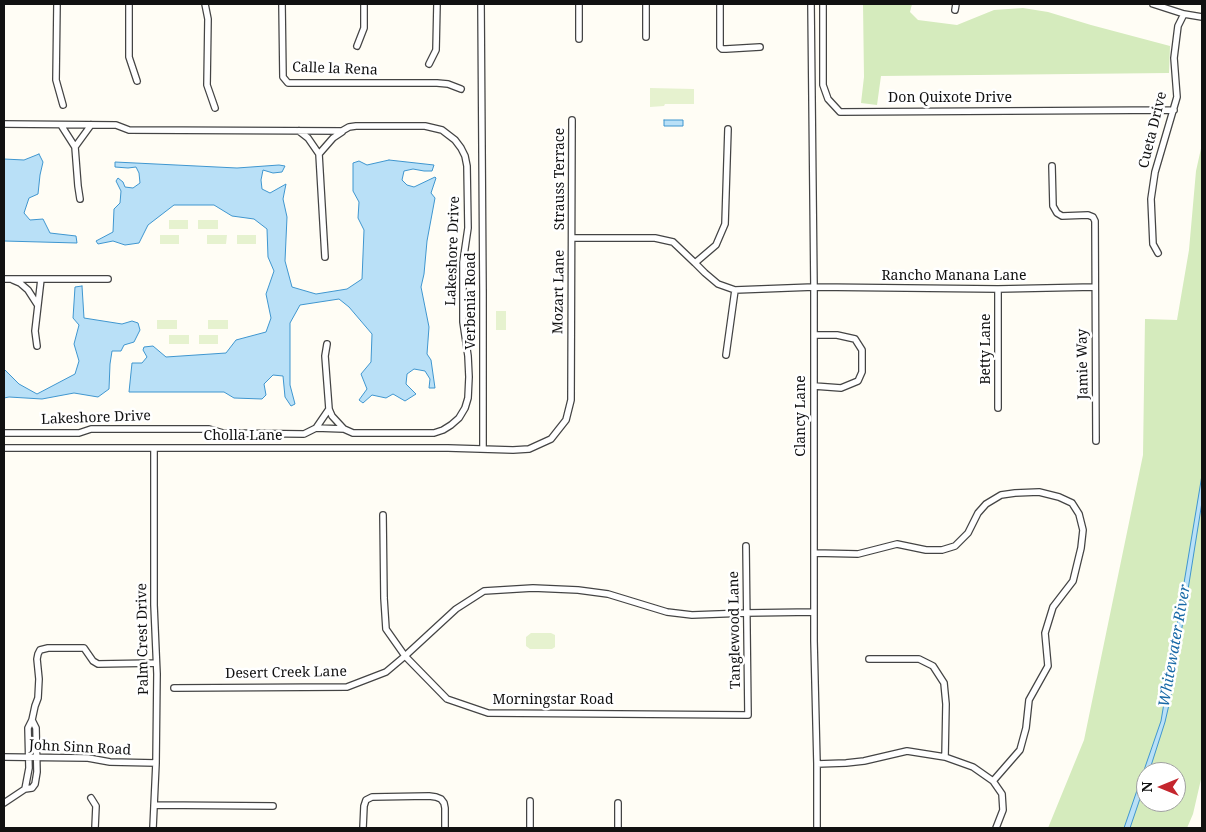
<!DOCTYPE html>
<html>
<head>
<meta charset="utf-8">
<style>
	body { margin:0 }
	#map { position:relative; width:1206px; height:832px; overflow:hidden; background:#fffdf5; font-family:"Noto Serif",serif }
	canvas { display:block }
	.frame { position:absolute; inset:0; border:5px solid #111; pointer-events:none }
	.north { position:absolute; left:1136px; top:762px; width:50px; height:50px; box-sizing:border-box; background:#fff; border:1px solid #a0a0a0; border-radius:50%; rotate:270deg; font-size:14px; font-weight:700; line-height:20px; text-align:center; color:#111 }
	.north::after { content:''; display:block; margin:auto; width:18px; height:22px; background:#c4262e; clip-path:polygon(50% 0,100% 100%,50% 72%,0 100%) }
</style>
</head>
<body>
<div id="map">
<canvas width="1206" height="832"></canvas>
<div class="frame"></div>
<div class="north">N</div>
</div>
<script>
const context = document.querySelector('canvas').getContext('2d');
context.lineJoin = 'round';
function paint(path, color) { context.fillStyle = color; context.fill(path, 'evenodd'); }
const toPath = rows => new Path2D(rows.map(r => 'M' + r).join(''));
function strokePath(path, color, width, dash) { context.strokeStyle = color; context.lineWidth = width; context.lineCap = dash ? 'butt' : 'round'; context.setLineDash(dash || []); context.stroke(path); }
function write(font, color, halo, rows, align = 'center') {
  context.font = font + ' "Noto Serif",serif'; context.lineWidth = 5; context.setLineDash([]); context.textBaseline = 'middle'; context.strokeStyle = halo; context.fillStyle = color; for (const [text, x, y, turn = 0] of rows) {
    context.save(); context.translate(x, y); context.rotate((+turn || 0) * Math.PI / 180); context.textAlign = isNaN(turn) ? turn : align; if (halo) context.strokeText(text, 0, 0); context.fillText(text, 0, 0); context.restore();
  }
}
paint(toPath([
	[863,4,912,4,910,12,918,20,957,25,994,10,1023,8,1048,12,1091,25,1170,46,1169,73,881,76,877,105,861,103,864,77],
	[1202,144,1202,775,1193,814,1187,828,1048,828,1084,740,1143,455,1145,319,1177,320,1189,250,1196,171],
	[1146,772,1176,772,1176,802,1146,802]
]), '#d5ebbd');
paint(toPath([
	[650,88,694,89,694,104,665,104,664,106,650,107],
	[169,220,188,220,188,229,169,229],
	[198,220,218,220,218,229,198,229],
	[160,235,179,235,179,244,160,244],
	[207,235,227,235,226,244,207,244],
	[237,235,256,235,256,244,237,244],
	[496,311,506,311,506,330,496,330],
	[157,320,177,320,177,329,157,329],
	[208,320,228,320,228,329,208,329],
	[169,335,189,335,189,344,169,344],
	[199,335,218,335,218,344,199,344],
	[531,633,551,633,555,635,555,647,552,649,530,649,526,646,526,637]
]), '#e6f2cf');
const water = toPath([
	[664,120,683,120,683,126,664,126,664,120],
	[39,154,43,162,40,175,38,194,29,198,24,213,30,220,43,219,50,233,76,236,77,243,4,241,4,159,24,160,39,154],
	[389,160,434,165,432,171,424,171,413,169,404,171,402,180,407,185,414,187,435,177,436,178,431,193,435,198,427,241,424,274,421,287,429,327,427,354,431,360,435,388,429,388,430,379,425,371,414,369,407,374,406,384,416,394,405,401,393,394,386,398,372,395,363,403,359,400,367,389,361,374,371,362,372,334,349,307,339,299,300,305,290,323,290,385,295,404,291,406,285,397,283,376,273,375,264,384,266,395,262,399,234,398,224,392,129,392,132,363,142,363,147,357,143,350,144,347,153,346,166,357,226,353,236,340,266,332,271,318,266,294,274,271,268,257,267,229,254,219,232,216,214,205,174,205,148,225,139,243,125,245,113,241,98,244,96,241,113,232,114,209,120,203,121,191,116,181,118,178,123,182,125,187,133,188,140,183,139,173,136,167,128,168,115,167,115,162,237,168,279,165,285,166,282,172,273,173,263,170,261,180,262,189,270,193,286,184,283,199,287,217,285,261,292,287,316,294,347,289,362,279,364,230,358,218,359,202,353,191,353,163,359,161,367,165,389,160],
	[82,286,84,318,122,324,132,321,138,323,140,330,134,342,124,345,121,351,112,351,110,364,109,389,98,397,74,393,42,399,9,397,4,398,4,369,19,384,37,394,75,374,79,361,74,344,79,325,73,318,75,287,82,286],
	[1202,475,1202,502,1171,696,1165,722,1149,772,1146,772,1146,781,1130,828,1124,828,1161,721,1202,475]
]);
paint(water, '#b9e0f7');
strokePath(water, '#3f96cf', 1);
const minor = toPath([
	[57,4,56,80,63,105],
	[129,4,129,57,137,81],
	[205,4,208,19,207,85,215,108],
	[282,4,283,77,288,83,437,83,448,84,461,89],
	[481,4,483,292,483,449],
	[579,4,579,39],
	[646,4,646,37],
	[720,4,720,47,722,49,726,49,760,47],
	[811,4,814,287,814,641,817,764,817,828],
	[823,4,823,85,828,99,840,112,1174,110],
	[1153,4,1184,14,1202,17],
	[955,10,956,4],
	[357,46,364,28,364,4],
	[429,64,436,50,437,4],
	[4,124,116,125,129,130,342,131,349,127,356,126,425,126,442,130,455,140,461,148,465,156,467,166,468,228,463,262,463,322,468,356,469,377,468,398,465,408,459,418,451,425,443,430,434,433,353,433,344,429,316,428,304,434,223,433,209,429,91,429,79,433,4,433],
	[61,125,75,147,78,186,80,199],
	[299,131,308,138,319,154,325,257],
	[75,147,91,125],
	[319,154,333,138,342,132],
	[1052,166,1053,206,1057,213,1062,216,1088,215,1093,217,1095,221,1096,441],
	[572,238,655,238,673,242,695,263,705,273,718,284,735,290,814,287,998,289,1095,287],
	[1158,253,1153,244,1151,199,1155,172,1177,97,1174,58,1178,26,1184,14],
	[695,263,716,245,725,224,728,129],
	[4,279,108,279],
	[13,280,20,283,28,290,37,304],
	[998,289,998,408],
	[814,335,837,335,855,339,862,350,862,372,858,381,841,388,814,386],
	[327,344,325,356,329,409,332,416,344,429],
	[37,346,35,331,41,279],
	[726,355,735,290],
	[316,428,329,409],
	[4,448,448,448,513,450,529,449,551,439,566,420,571,400,572,120],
	[383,515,384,598,386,629,405,656,447,699,488,713,748,715,746,546],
	[814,553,858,554,897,544,926,550,942,550,955,546,968,533,978,513,986,504,1001,495,1015,493,1039,492,1059,497,1072,503,1079,514,1083,530,1081,548,1073,581,1053,607,1045,633,1048,666,1029,700,1026,728,1020,750,993,781],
	[869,659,919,659,933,666,944,683,946,704,945,757],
	[174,688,347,687,386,672,405,656,456,609,484,591,533,588,578,590,608,594,667,612,692,615,746,613,814,612],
	[4,757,88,758,110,762,156,763],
	[817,764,846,763,864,761,907,751,945,757,973,767,993,781,1002,794,1003,810,996,828],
	[25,789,29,768,28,728,32,720,35,706,38,698,39,679,37,659,38,654,40,650,48,648,84,648,93,661,98,664,156,663],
	[91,798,96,806,95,828],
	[4,803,25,789,32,788,35,784,37,772,36,728,32,720],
	[154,805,273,806],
	[153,828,156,763,157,674,154,605,154,448],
	[363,828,364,806,366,800,372,797,429,796,436,797,441,799,444,803,445,808,445,828],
	[530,828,530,801],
	[618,828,618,803]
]);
strokePath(minor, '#444', 8);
strokePath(minor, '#fff', 5.5);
write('14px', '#111', '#fff', [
	["Calle la Rena",335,69,2],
	["Don Quixote Drive",950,98],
	["Cueta Drive",1153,130,-76],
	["Strauss Terrace",560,179,-90],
	["Lakeshore Drive",453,251,-88],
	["Rancho Manana Lane",954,276],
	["Mozart Lane",559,292,-89],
	["Verbenia Road",471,301,-90],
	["Betty Lane",986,349,-90],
	["Jamie Way",1083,364,-91],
	["Clancy Lane",801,416,-90],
	["Lakeshore Drive",96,418,-2],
	["Cholla Lane",243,436],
	["Tanglewood Lane",735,630,-91],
	["Palm Crest Drive",143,639,-91],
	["Desert Creek Lane",286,673,-1],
	["Morningstar Road",553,700],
	["John Sinn Road",80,748,3]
]);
write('italic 15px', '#1768a6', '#fff', [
	["Whitewater River",1175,646,-80]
]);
</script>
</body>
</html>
